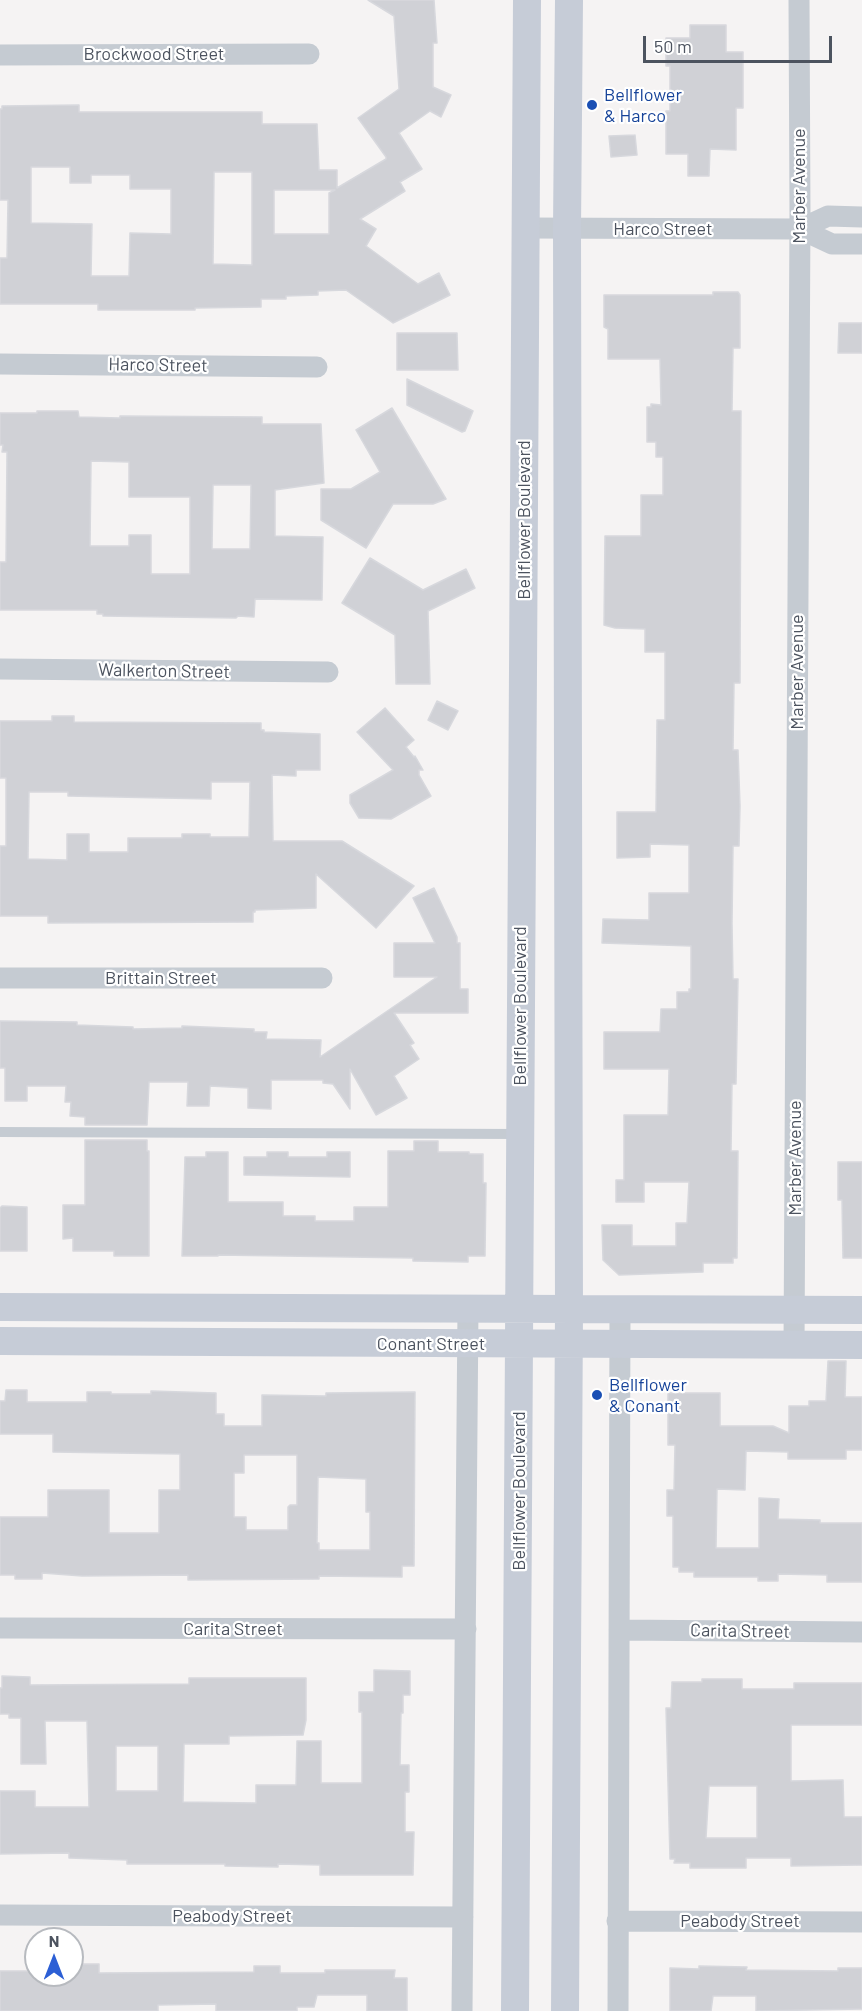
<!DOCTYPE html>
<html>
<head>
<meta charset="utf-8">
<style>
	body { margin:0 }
	#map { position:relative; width:862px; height:2011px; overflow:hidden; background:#f5f3f3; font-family:Barlow,sans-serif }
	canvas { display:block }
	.north { position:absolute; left:24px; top:1927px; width:60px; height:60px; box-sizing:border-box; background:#fff; border:2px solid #b7babf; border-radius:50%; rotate:0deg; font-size:16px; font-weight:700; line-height:24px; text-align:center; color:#4c535f }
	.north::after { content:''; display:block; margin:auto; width:21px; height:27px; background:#2c5fd5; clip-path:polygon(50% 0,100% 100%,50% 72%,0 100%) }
	.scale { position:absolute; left:643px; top:36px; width:189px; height:27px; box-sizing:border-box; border:3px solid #4c535f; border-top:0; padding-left:8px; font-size:18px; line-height:21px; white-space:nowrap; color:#4c535f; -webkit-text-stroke:4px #fff; paint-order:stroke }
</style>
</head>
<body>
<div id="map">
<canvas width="862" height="2011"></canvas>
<div class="north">N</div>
<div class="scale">50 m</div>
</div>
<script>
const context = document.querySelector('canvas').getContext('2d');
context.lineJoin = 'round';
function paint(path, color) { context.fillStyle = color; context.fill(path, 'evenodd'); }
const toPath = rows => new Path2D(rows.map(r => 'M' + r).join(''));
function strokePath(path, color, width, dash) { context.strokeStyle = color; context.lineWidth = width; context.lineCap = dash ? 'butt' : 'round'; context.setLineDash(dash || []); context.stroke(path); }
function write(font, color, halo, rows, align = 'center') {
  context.font = font + ' Barlow,sans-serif'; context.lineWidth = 4.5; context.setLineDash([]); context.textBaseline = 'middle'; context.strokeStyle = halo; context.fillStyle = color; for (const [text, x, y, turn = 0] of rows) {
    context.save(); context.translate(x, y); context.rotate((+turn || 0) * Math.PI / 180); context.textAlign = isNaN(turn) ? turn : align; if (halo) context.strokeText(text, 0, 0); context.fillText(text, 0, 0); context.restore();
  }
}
const building = toPath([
	[368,0,434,0,437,43,433,43,433,87,451,95,441,117,430,111,399,133,422,169,400,182,405,191,360,219,376,229,366,246,418,284,439,273,450,295,393,323,346,290,318,291,318,295,286,296,286,299,261,299,261,307,195,308,195,310,98,310,98,304,0,304,0,258,7,258,8,200,0,200,0,109,2,109,2,106,79,105,79,112,262,112,262,124,317,124,319,170,337,170,337,188,386,159,386,157,358,118,399,89,394,16,368,0],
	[31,167,70,167,70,183,91,183,91,175,130,175,130,189,171,189,171,234,130,233,129,276,91,276,92,224,31,223,31,167],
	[214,172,252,172,252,265,213,264,214,172],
	[274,190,335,190,329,193,329,234,274,234,274,190],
	[690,25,726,25,726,52,743,52,743,108,736,108,736,150,710,149,709,176,688,176,688,154,666,154,666,111,670,111,670,66,666,66,666,38,690,38,690,25],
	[635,135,637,155,611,157,609,136,635,135],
	[713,292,738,292,740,295,740,348,733,348,732,411,741,411,740,683,734,683,733,750,738,750,740,806,739,846,733,846,732,923,733,979,738,979,736,1084,732,1084,731,1151,738,1151,737,1258,733,1258,733,1263,703,1263,703,1272,619,1275,603,1260,602,1225,632,1225,632,1246,676,1246,676,1223,687,1223,689,1182,644,1182,644,1202,616,1202,616,1180,624,1180,624,1115,668,1115,669,1069,604,1069,604,1032,660,1032,661,1009,677,1009,677,992,689,992,689,989,691,989,691,946,602,943,603,919,649,920,649,893,689,893,689,845,650,844,650,857,617,858,617,812,656,812,657,720,665,720,665,652,645,652,645,629,615,628,604,625,605,536,641,536,641,495,663,495,663,457,656,457,656,442,647,442,647,407,651,407,651,404,661,405,660,359,608,359,608,329,604,327,604,295,713,295,713,292],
	[839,323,862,323,862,353,838,353,839,323],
	[397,333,457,333,458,370,397,370,397,333],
	[407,379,473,411,465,431,462,432,407,405,407,379],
	[392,408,446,499,433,504,393,504,366,548,321,520,321,489,351,489,380,472,356,430,392,408],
	[37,411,78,411,79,417,120,418,120,416,262,417,262,424,321,424,324,483,275,490,275,536,323,537,322,600,255,599,254,617,238,616,236,618,103,616,103,614,97,614,97,610,0,610,0,562,6,562,7,452,2,452,3,445,0,445,0,413,37,413,37,411],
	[91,461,129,462,129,497,190,497,190,574,151,574,151,535,129,535,129,546,90,546,91,461],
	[213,485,251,485,250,549,212,549,213,485],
	[370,558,423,590,466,569,475,588,428,611,430,684,396,684,395,635,342,603,370,558],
	[437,701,458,711,448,730,428,720,437,701],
	[385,708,414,740,406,747,414,757,415,756,423,770,419,770,419,775,431,796,391,819,359,818,350,803,350,795,393,770,357,732,385,708],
	[52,716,74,716,74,722,261,723,261,730,264,730,264,732,320,734,320,770,296,770,296,776,272,775,273,841,342,841,414,886,376,928,316,874,316,908,255,910,255,912,253,912,253,922,48,923,48,916,0,916,0,846,6,846,6,778,0,778,0,721,52,721,52,716],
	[211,782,250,782,249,837,210,837,210,834,182,834,182,838,128,838,128,852,89,852,89,834,67,834,67,860,28,859,29,792,68,792,68,796,211,799,211,782],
	[434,888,457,937,457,943,460,943,460,989,468,989,468,1013,394,1013,414,1043,410,1045,419,1059,394,1076,407,1098,376,1115,350,1069,350,1109,333,1084,323,1083,323,1080,271,1080,271,1109,248,1108,248,1088,210,1086,209,1106,187,1106,188,1082,149,1082,147,1125,85,1125,85,1117,70,1116,71,1102,65,1102,66,1086,27,1086,27,1101,5,1101,5,1068,0,1068,0,1021,77,1022,77,1025,133,1027,133,1029,182,1028,182,1026,254,1029,254,1032,267,1032,266,1039,321,1040,320,1057,437,977,394,977,394,943,435,943,413,898,434,888],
	[85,1140,147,1140,147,1151,149,1151,149,1256,114,1256,114,1251,73,1251,73,1238,63,1239,63,1205,85,1205,85,1140],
	[414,1141,438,1141,438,1152,469,1152,469,1154,483,1154,483,1183,486,1183,485,1256,468,1256,468,1262,413,1261,413,1258,218,1255,218,1256,182,1256,185,1157,206,1157,206,1152,228,1152,228,1202,283,1202,283,1216,315,1216,315,1221,354,1221,354,1207,388,1207,388,1151,414,1151,414,1141],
	[267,1152,288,1152,288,1157,327,1157,327,1152,350,1152,350,1177,244,1175,244,1157,267,1157,267,1152],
	[838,1162,862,1162,862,1258,843,1258,842,1200,838,1200,838,1162],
	[2,1206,27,1207,27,1251,0,1251,0,1208,2,1206],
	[828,1361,846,1361,845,1397,862,1397,862,1450,846,1450,846,1459,788,1459,788,1452,746,1451,745,1490,717,1489,716,1548,759,1548,759,1498,779,1499,778,1519,820,1520,820,1523,862,1523,862,1582,827,1582,827,1575,778,1574,778,1581,758,1581,758,1577,694,1577,694,1572,679,1572,679,1567,673,1567,673,1516,667,1516,667,1490,674,1490,675,1445,668,1445,668,1393,720,1393,720,1426,773,1426,789,1433,789,1406,809,1406,809,1401,826,1401,828,1361],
	[6,1390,27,1390,27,1402,87,1402,87,1392,111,1392,111,1394,151,1394,151,1391,216,1393,216,1414,224,1414,224,1426,262,1426,262,1395,326,1396,326,1393,415,1392,414,1566,402,1566,402,1577,319,1576,319,1579,188,1580,188,1575,82,1576,42,1573,42,1579,15,1579,15,1575,0,1575,0,1517,48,1517,48,1490,109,1490,109,1533,159,1533,159,1490,180,1490,180,1454,53,1452,53,1434,0,1434,0,1401,5,1401,6,1390],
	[244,1455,297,1455,297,1505,290,1505,288,1507,288,1530,246,1530,246,1517,234,1517,234,1473,244,1473,244,1455],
	[318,1477,366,1479,366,1512,370,1512,370,1550,319,1550,319,1543,317,1543,318,1477],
	[374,1670,410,1671,410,1695,403,1695,403,1713,401,1713,400,1765,409,1765,409,1792,405,1792,405,1832,414,1832,413,1875,320,1875,320,1865,278,1864,278,1867,225,1866,225,1864,127,1864,127,1860,69,1858,69,1853,0,1854,0,1791,35,1791,35,1807,89,1807,87,1721,45,1721,46,1764,21,1764,21,1718,9,1718,9,1714,0,1714,0,1688,2,1688,2,1676,30,1677,30,1685,189,1684,189,1678,306,1678,306,1720,303,1735,229,1736,229,1744,184,1744,183,1802,256,1803,256,1785,296,1785,297,1741,321,1741,321,1783,362,1783,362,1712,359,1712,359,1692,374,1692,374,1670],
	[116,1746,158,1746,158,1791,116,1791,116,1746],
	[702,1679,742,1679,742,1689,794,1689,794,1683,862,1683,862,1725,791,1725,791,1781,843,1780,844,1817,862,1817,862,1865,791,1866,791,1858,746,1858,746,1868,690,1868,690,1863,674,1863,675,1859,670,1859,666,1708,671,1708,672,1682,702,1682,702,1679],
	[709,1786,757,1786,757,1838,706,1838,709,1786],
	[72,1964,99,1964,99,1973,254,1972,254,1966,280,1966,280,1973,325,1973,325,1970,395,1970,394,1978,407,1978,407,2011,367,2011,367,1995,317,1995,314,2007,297,2007,297,2011,216,2011,216,2004,158,2005,158,2011,0,2011,0,1971,32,1971,32,1975,72,1975,72,1964],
	[699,1966,747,1967,746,1970,838,1971,838,1968,862,1968,862,2009,756,2011,756,1996,713,1996,711,2011,670,2011,670,1968,699,1969,699,1966]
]);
paint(building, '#d0d1d6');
strokePath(building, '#d7d8dd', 1.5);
strokePath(toPath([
	[0,1132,519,1134]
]), '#c5cbd2', 10);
strokePath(toPath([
	[0,55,309,54],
	[525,228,800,229,828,216,862,217],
	[800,229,832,244,862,244],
	[0,364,317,367],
	[0,669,328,672],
	[0,978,322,978],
	[794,1345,800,215,799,0],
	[0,1628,466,1629],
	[619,1630,862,1632],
	[0,1915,463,1917],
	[617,1921,862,1922],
	[462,2011,468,1308],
	[618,2011,620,1309]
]), '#c5cbd2', 21);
strokePath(toPath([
	[0,1307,862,1310],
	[0,1341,862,1345],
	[515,2011,527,0],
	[565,2011,569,1308,567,229,569,0]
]), '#c6ccd7', 28);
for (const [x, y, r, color] of [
	[592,105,6,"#1a4fb4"],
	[597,1395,6,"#1a4fb4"]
]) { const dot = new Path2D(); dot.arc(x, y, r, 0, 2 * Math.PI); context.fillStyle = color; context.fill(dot); strokePath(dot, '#fff', 2); }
write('18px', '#4c535f', '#fff', [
	["Brockwood Street",154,54],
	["Marber Avenue",799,186,-90],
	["Harco Street",663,229],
	["Harco Street",158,365,1],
	["Bellflower Boulevard",524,520,-90],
	["Walkerton Street",164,671,1],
	["Marber Avenue",797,672,-90],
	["Brittain Street",161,978],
	["Bellflower Boulevard",520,1006,-90],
	["Marber Avenue",795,1158,-90],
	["Conant Street",431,1344],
	["Bellflower Boulevard",519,1491,-90],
	["Carita Street",233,1629],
	["Carita Street",740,1631,1],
	["Peabody Street",232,1916],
	["Peabody Street",740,1921]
]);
write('18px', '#164399', '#fff', [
	["Bellflower",604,95],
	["& Harco",604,116],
	["Bellflower",609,1385],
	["& Conant",609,1406]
], 'left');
</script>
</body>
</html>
